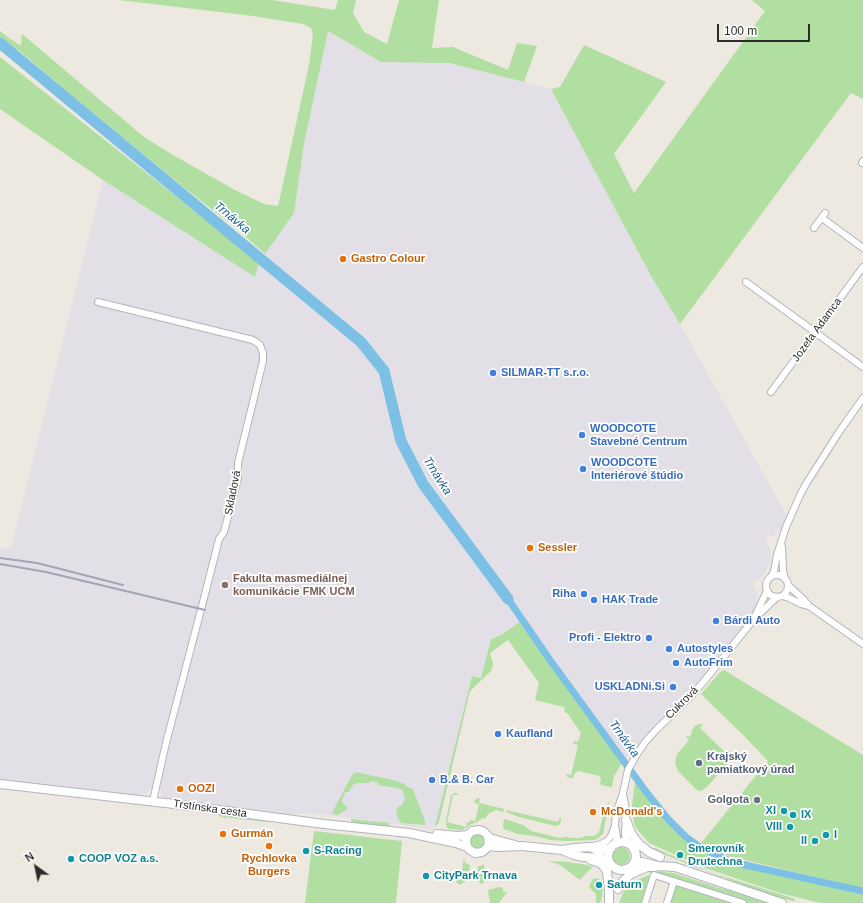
<!DOCTYPE html>
<html>
<head>
<meta charset="utf-8">
<style>
	body { margin:0 }
	#map { position:relative; width:863px; height:903px; overflow:hidden; background:#ede8e0; font-family:Helvetica,sans-serif }
	canvas { display:block }
	.north { position:absolute; left:16px; top:847px; width:40px; height:40px; -webkit-text-stroke:3px #fff; paint-order:stroke; rotate:327deg; font-size:11px; font-weight:700; line-height:16px; text-align:center; color:#2c2c2c }
	.north::after { content:''; display:block; margin:auto; width:14px; height:18px; background:#2c2c2c; clip-path:polygon(50% 0,100% 100%,50% 72%,0 100%) }
	.scale { position:absolute; left:717px; top:24px; width:93px; height:18px; box-sizing:border-box; border:2px solid #2c2c2c; border-top:0; padding-left:5px; font-size:12px; line-height:14px; white-space:nowrap; color:#2c2c2c; -webkit-text-stroke:3px #fff; paint-order:stroke }
</style>
</head>
<body>
<div id="map">
<canvas width="863" height="903"></canvas>
<div class="north">N</div>
<div class="scale">100 m</div>
</div>
<script>
const context = document.querySelector('canvas').getContext('2d');
context.lineJoin = 'round';
function paint(path, color) { context.fillStyle = color; context.fill(path, 'evenodd'); }
const toPath = rows => new Path2D(rows.map(r => 'M' + r).join(''));
function strokePath(path, color, width, dash) { context.strokeStyle = color; context.lineWidth = width; context.lineCap = dash ? 'butt' : 'round'; context.setLineDash(dash || []); context.stroke(path); }
function write(font, color, halo, rows, align = 'center') {
  context.font = font + ' Helvetica,sans-serif'; context.lineWidth = 3.5; context.setLineDash([]); context.textBaseline = 'middle'; context.strokeStyle = halo; context.fillStyle = color; for (const [text, x, y, turn = 0] of rows) {
    context.save(); context.translate(x, y); context.rotate((+turn || 0) * Math.PI / 180); context.textAlign = isNaN(turn) ? turn : align; if (halo) context.strokeText(text, 0, 0); context.fillText(text, 0, 0); context.restore();
  }
}
paint(toPath([
	[328,31,381,62,450,63,551,89,651,276,680,324,787,516,784,524,780,530,773,536,769,536,766,540,770,549,771,558,768,566,764,574,758,580,754,582,753,587,755,588,758,595,754,611,744,627,701,680,651,731,625,759,524,618,501,634,491,638,481,677,472,676,434,830,390,823,310,813,288,815,166,800,163,798,161,794,160,790,151,788,148,792,144,794,135,796,0,780,0,548,11,549,103,180,255,277,259,262,294,213,304,144]
]), '#e2e0e6');
paint(toPath([
	[119,0,272,0,335,10,338,0,356,0,353,13,364,32,387,44,399,0,439,0,432,48,453,47,508,70,517,43,537,46,524,82,450,63,381,62,328,31,304,144,294,213,265,254,236,228,182,186,75,98,22,53,0,37,0,31,9,38,21,46,22,34,144,137,173,155,233,189,264,204,278,206,309,65,313,34,311,28,303,24,253,16],
	[752,0,863,0,863,99,851,93,680,324,651,276,551,89,560,87,584,45,666,82,614,154,634,193,765,11],
	[0,57,259,262,255,277,103,180,0,109],
	[521,621,622,763,614,776,612,787,611,787,601,785,600,783,601,779,599,776,578,771,575,773,573,778,570,778,567,777,566,774,571,775,578,745,573,744,574,741,578,742,581,733,567,713,564,712,565,708,564,707,535,700,539,683,508,640,490,653,493,663,492,670,470,691,439,822,436,826,435,826,472,676,481,678,491,639,501,635],
	[724,670,863,755,863,888,732,857,701,843,768,761,744,736,701,694,720,672,723,671],
	[700,724,703,724,700,728,725,752,728,750,730,751,731,757,730,760,707,787,703,790,699,791,696,789,678,771,675,763,677,754,689,740,686,737,687,736,689,737,692,733,691,732,694,727,696,725],
	[356,772,397,781,401,783,405,784,405,786,413,789,425,821,425,825,401,823,397,816,396,813,398,807,402,805,405,799,403,792,402,790,397,788,378,785,378,783,374,781,369,782,369,783,358,783,354,784,352,786,349,792,345,792,344,797,343,797,342,803,344,803,344,806,347,806,347,809,338,815,332,814,333,811,352,775],
	[635,782,663,818,683,837,695,846,720,858,734,864,863,892,863,903,820,903,780,893,705,868,649,843,637,829,634,823,632,805],
	[454,793,457,793,458,795,453,795,447,822,466,827,467,822,470,823,470,820,475,821,479,804,474,803,475,800,477,798,480,799,479,803,504,809,503,812,496,810,488,814,485,819,483,818,481,819,477,822,470,825,462,830,448,829,446,825,446,820,451,796],
	[608,802,609,802,603,834,598,838,594,840,565,841,550,840,535,836,518,834,504,829,503,826,504,819,523,825,531,831,560,838,566,837,573,838,580,838,586,836,593,836,596,835,599,832,604,813,607,809],
	[506,810,558,822,560,817,561,819,561,822,559,825,555,826,519,817,506,812],
	[218,814,268,820,268,821,267,822,221,817],
	[351,819,390,823,390,824,387,827,355,823,351,821],
	[314,831,402,841,396,903,305,903],
	'470 841a7 7 0 1 1 14 0a7 7 0 1 1-14 0Z',
	'612 856a9 9 0 1 1 18 0a9 9 0 1 1-18 0Z',
	[652,848,655,848,707,871,795,899,794,901,776,897,737,883,726,878,695,867,656,851,651,850],
	[464,857,465,863,470,865,468,879,460,885,456,882,456,880,461,880],
	[548,861,568,862,587,865,593,867,586,873,580,880,560,865],
	[484,864,484,883,481,884,478,881,477,878,478,866,481,866],
	[647,870,673,873,719,888,732,891,768,903,749,903,653,873,647,872],
	[649,875,651,876,642,903,619,903,623,893,630,884,646,876],
	[594,878,601,880,603,886,602,898,600,903,596,903,596,896,595,893,589,887,591,882],
	[676,885,729,901,729,903,670,903,675,886],
	[499,887,503,888,503,892,507,892,499,903,490,903,488,890]
]), '#b0dfa1');
strokePath(toPath([
	[508,599,550,660,647,793,668,819,686,837,700,847,732,862,863,891]
]), '#7cc0e6', 7);
strokePath(toPath([
	[0,43,361,342,384,371,401,441,423,484,508,599]
]), '#7cc0e6', 11);
const street = toPath([
	[862,163,863,161],
	[822,218,863,248],
	[814,228,825,213],
	[746,282,863,367],
	[98,302,253,340,260,345,263,353,263,361,238,463,238,478,224,532,219,539,203,602,166,743,153,801],
	[771,392,863,267],
	[782,547,783,571,785,579],
	'766 586a11 11 0 1 1 22 0a11 11 0 1 1-22 0Z',
	[771,577,774,571,777,555,786,527,800,495,806,484,839,432,863,398],
	[788,585,804,600,809,606,863,644],
	[782,596,787,597,801,604,809,606],
	[754,618,767,591],
	[623,795,625,804,626,820,625,831,625,836,629,844],
	[614,845,616,840,617,837,615,825,616,814,623,793,628,770,637,754,646,741,657,729,692,695,705,680,754,619,777,597],
	[590,847,601,844,607,841,611,836,615,826],
	[645,903,654,875,743,903],
	[667,903,674,881]
]);
const secondary = toPath([
	[0,784,174,804,324,824,409,833,456,843,467,847,470,850,475,853,482,852,487,848,489,843,488,836,484,832,480,830,472,831,468,835,467,837,466,840,467,847],
	[626,820,632,835,640,845,649,852,660,857],
	[437,834,457,836,468,835],
	[489,838,515,845],
	'608 856a14 14 0 1 1 28 0a14 14 0 1 1-28 0Z',
	[489,846,498,847,522,846,562,850,574,855,584,857,601,858,608,861],
	[562,850,575,848,590,847,597,850,602,850,611,848],
	[591,860,600,863,605,868,607,872,609,889],
	[632,866,637,863,642,862,658,866,675,867,782,903],
	[618,889,623,881,631,874,647,867,655,867],
	[609,903,609,889,611,885]
]);
strokePath(street, '#b3b5be', 8);
strokePath(secondary, '#b3b5be', 10);
strokePath(street, '#fff', 6);
strokePath(secondary, '#fff', 8);
strokePath(toPath([
	[0,558,37,563,123,585],
	[0,564,46,572,205,610]
]), '#a3a4b5', 2);
for (const [x, y, r, color] of [
	[343,259,4,"#e8710a"],
	[493,373,4,"#3f7fe0"],
	[582,435,4,"#3f7fe0"],
	[583,469,4,"#3f7fe0"],
	[530,548,4,"#e8710a"],
	[225,585,4,"#8d6e63"],
	[584,594,4,"#3f7fe0"],
	[594,600,4,"#3f7fe0"],
	[716,621,4,"#3f7fe0"],
	[649,638,4,"#3f7fe0"],
	[669,649,4,"#3f7fe0"],
	[676,663,4,"#3f7fe0"],
	[673,687,4,"#3f7fe0"],
	[498,734,4,"#3f7fe0"],
	[699,763,4,"#5c6f8a"],
	[432,780,4,"#3f7fe0"],
	[180,789,4,"#e8710a"],
	[757,800,4,"#6b7280"],
	[784,811,4,"#0f9aa8"],
	[593,812,4,"#e8710a"],
	[793,815,4,"#0f9aa8"],
	[790,827,4,"#0f9aa8"],
	[223,834,4,"#e8710a"],
	[826,835,4,"#0f9aa8"],
	[815,841,4,"#0f9aa8"],
	[269,846,4,"#e8710a"],
	[306,851,4,"#0f9aa8"],
	[680,855,4,"#0f9aa8"],
	[71,859,4,"#0f9aa8"],
	[426,876,4,"#0f9aa8"],
	[599,885,4,"#0f9aa8"]
]) { const dot = new Path2D(); dot.arc(x, y, r, 0, 2 * Math.PI); context.fillStyle = color; context.fill(dot); strokePath(dot, '#fff', 1.5); }
write('bold 11px', '#c56008', '#fff', [
	["Gastro Colour",351,259],
	["Sessler",538,548],
	["OOZI",188,789],
	["McDonald's",601,812],
	["Gurmán",231,834],
	["Rychlovka",269,859,"center"],
	["Burgers",269,872,"center"]
], 'left');
write('11px', '#2c2c2c', '#fff', [
	["Jozefa Adamca",817,330,-54],
	["Skladová",233,493,-79],
	["Cukrová",682,703,-45],
	["Trstínska cesta",210,809,8]
]);
write('bold 11px', '#366cbe', '#fff', [
	["SILMAR-TT s.r.o.",501,373],
	["WOODCOTE",590,429],
	["Stavebné Centrum",590,442],
	["WOODCOTE",591,463],
	["Interiérové štúdio",591,476],
	["Riha",576,594,"right"],
	["HAK Trade",602,600],
	["Bárdi Auto",724,621],
	["Profi - Elektro",641,638,"right"],
	["Autostyles",677,649],
	["AutoFrim",684,663],
	["USKLADNi.Si",665,687,"right"],
	["Kaufland",506,734],
	["B.& B. Car",440,780]
], 'left');
write('bold 11px', '#785e54', '#fff', [
	["Fakulta masmediálnej",233,579],
	["komunikácie FMK UCM",233,592]
], 'left');
write('bold 11px', '#4e5e75', '#fff', [
	["Krajský",707,757],
	["pamiatkový úrad",707,770]
], 'left');
write('bold 11px', '#5b616d', '#fff', [
	["Golgota",749,800]
], 'right');
write('bold 11px', '#0d838f', '#fff', [
	["XI",776,811,"right"],
	["IX",801,815],
	["VIII",782,827,"right"],
	["I",834,835],
	["II",807,841,"right"],
	["Smerovník",688,849],
	["Drutechna",688,862],
	["S-Racing",314,851],
	["COOP VOZ a.s.",79,859],
	["CityPark Trnava",434,876],
	["Saturn",607,885]
], 'left');
write('italic 12px', '#185e94', '#fff', [
	["Trnávka",232,218,40],
	["Trnávka",437,476,58],
	["Trnávka",624,739,54]
]);
</script>
</body>
</html>
